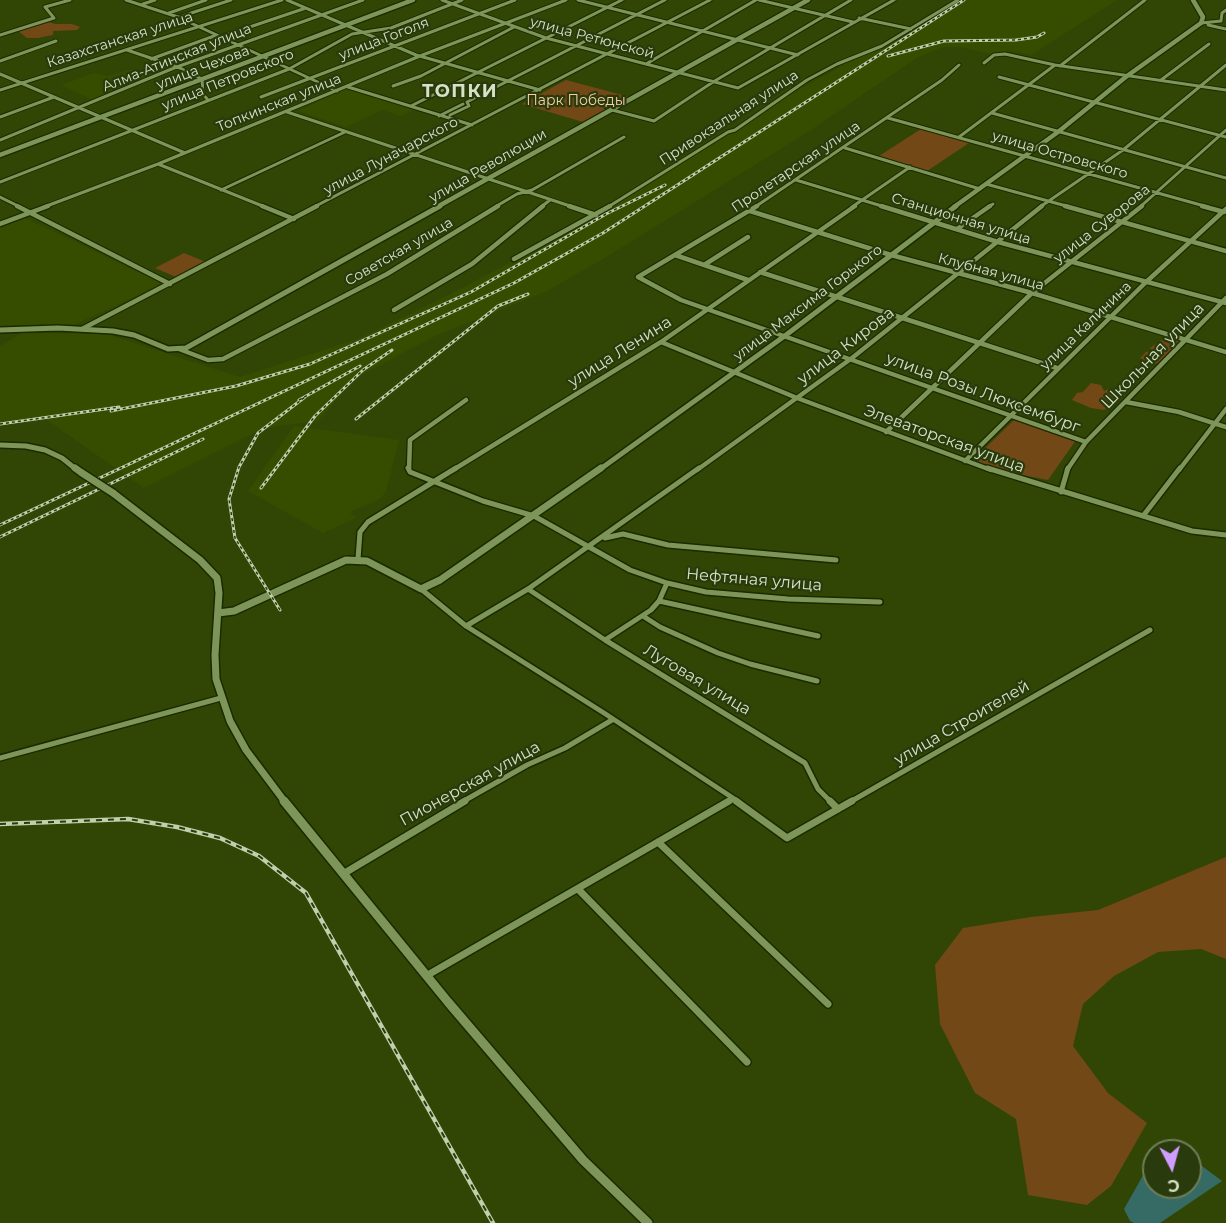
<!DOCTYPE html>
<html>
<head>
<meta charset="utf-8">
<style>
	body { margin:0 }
	#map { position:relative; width:1226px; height:1223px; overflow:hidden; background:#314605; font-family:Montserrat,sans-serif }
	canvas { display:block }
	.north { position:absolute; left:1142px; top:1139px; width:60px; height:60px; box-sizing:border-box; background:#293a0c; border:2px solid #6e7e56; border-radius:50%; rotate:174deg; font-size:16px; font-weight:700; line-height:24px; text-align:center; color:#d5e3c4 }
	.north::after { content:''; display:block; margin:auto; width:21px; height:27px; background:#cf9dff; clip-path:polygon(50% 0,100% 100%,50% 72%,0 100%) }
</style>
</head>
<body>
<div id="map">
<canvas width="1226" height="1223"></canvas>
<div class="north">С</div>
</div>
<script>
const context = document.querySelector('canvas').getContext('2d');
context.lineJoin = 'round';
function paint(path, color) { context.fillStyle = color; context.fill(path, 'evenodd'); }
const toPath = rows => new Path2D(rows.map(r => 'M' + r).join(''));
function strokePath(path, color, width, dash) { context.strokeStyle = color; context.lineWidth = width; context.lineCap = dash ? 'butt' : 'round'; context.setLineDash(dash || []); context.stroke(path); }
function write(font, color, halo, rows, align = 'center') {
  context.font = font + ' Montserrat,sans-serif'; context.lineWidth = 4.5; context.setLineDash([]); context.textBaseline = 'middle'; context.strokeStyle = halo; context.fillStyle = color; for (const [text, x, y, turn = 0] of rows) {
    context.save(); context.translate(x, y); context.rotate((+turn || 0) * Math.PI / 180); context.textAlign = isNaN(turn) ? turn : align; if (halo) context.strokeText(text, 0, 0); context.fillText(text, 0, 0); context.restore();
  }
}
paint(toPath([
	[958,0,1117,0,1031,55,1008,50,1000,56,960,47,943,47,918,57,808,132,603,259,545,292,435,336,354,379,318,421,264,428,144,488,47,420,0,425,0,347,21,333,106,334,240,377,358,339,437,301,574,229,782,99,940,12],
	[133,69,152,75,95,101,61,85,94,73,107,76],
	[348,88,415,109,401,116,382,110,346,127,298,111],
	[23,217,159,282,160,285,74,325,0,326,0,226],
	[294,426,399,440,386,491,380,499,350,512,356,518,323,533,248,491]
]), '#364d00');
paint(toPath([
	[49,22,55,24,72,24,80,27,77,30,53,31,53,35,38,38,27,38,18,31],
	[566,80,630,97,583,122,522,104],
	[921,129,969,143,927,171,879,156],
	[184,253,206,262,176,277,155,268],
	[1166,337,1181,341,1160,362,1152,365,1140,358,1146,352,1152,351,1150,348],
	[1091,383,1101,385,1104,391,1110,388,1122,392,1119,398,1104,410,1091,408,1072,400,1077,393,1083,392],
	[1016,418,1076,440,1048,480,997,470,974,462,973,460],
	[1226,857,1226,959,1201,949,1158,952,1114,976,1083,1004,1073,1046,1108,1093,1147,1123,1111,1186,1087,1205,1028,1195,1016,1119,975,1093,940,1024,935,965,963,928,1031,917,1098,910]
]), '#724816');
paint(toPath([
	[1190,1157,1222,1181,1160,1223,1134,1223,1130,1221,1124,1209,1150,1163,1154,1161,1154,1187,1190,1187]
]), '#356a65');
const streetFar3 = toPath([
	[126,0,178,17,337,91],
	[287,0,416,55,540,90],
	[442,0,546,38,738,88,894,0],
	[578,0,798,55],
	[759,0,853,22],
	[143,4,155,0],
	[169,13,206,0],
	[179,17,231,0],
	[859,18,911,29],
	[1201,23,1221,21,1222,13,1226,10],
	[1208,25,1226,29],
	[0,35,54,18,45,7,70,0],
	[220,37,306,8],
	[127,50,180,68,202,79,203,94,208,100],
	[151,59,217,35],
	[0,61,56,41],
	[984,63,994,55,1005,54,1055,65,1226,90],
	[646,64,756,0],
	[1060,66,1145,0],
	[0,74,185,153],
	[999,77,1226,137],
	[1161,80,1209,44],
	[393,86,421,76,514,27],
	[348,87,472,125],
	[0,90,282,0],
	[261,97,515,0],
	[411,106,622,0],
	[612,110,654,121,713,82,851,0],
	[287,112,573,207],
	[992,113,1226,178],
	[450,115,469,106,467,102,665,0],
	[439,116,463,104],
	[0,117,54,97],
	[888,118,1208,207],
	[959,137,1055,65],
	[0,140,174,68,363,0],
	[845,148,980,189],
	[158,164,265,207],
	[796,180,885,207],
	[0,182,289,69,352,34,391,28,462,0],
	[986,184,1070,207],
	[221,190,345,132],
	[0,197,20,207],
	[44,207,158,164,420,56,566,0],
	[314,207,710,0],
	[495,207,517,194,532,190,624,137],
	[541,207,550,200],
	[608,207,728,132,735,130,807,80,837,64,882,46,958,0],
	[755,207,942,80,959,65],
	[852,207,910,167],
	[988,207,993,204],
	[1040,207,1123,150,1226,65],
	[1140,207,1226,130]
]);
const streetFar2 = toPath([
	[17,206,170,284],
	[262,206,294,219],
	[569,206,596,215],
	[757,206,638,277,681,300,1086,442],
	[881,206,998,242,1226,303],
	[1065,206,1226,251],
	[1202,206,1224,212],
	[750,211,891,255,1032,293,1226,352],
	[0,224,48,206],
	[957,229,990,206],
	[675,255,748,280],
	[514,259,610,206],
	[704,265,748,237],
	[760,272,1057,368],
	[394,310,472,264,543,206],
	[82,329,317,206],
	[661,342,797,398,991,470],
	[179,349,208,360,223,359,387,274,498,206],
	[1126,402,1179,412,1226,427],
	[886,432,1032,293,1142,206],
	[965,461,1145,283,1226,209],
	[409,470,410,440,466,400],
	[453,470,661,342,855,206],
	[697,470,852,358,1042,206],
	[1067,470,1086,442,1226,298],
	[1179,470,1226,409]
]);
const streetFar1 = toPath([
	[408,468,410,472,483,501,534,516,630,570,667,583,706,592,788,599,880,602],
	[987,468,1192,531,1226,535],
	[1061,492,1068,468],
	[1143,516,1180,468],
	[605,538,623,534,668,545,836,560],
	[358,559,360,532,368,522,456,468],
	[421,589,466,626,604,713,739,802],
	[528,589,605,640,805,763,818,789,831,802],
	[659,601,818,636],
	[643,616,660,627,718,653,750,664,817,681],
	[466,626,528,589,699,468],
	[605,640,651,610,659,601,667,583],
	[0,758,221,698],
	[462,802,527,765,565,748,612,720],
	[727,802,732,799],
	[850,802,1150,630]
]);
const street = toPath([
	[736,801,787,838,852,801],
	[830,801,838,809],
	[658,842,828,1004],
	[343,874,465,801],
	[578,889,747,1062],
	[426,976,729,801]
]);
const secondaryFar3 = toPath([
	[0,155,413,0],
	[437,207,808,0],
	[954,207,1058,132,1127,76,1201,23,1203,17,1193,0]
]);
const secondaryFar2 = toPath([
	[0,330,58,328,113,331,134,335,168,349,186,348,440,206],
	[0,445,26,446,45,450,62,458,77,470],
	[599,470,786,335,956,206]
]);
const secondaryFar1 = toPath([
	[75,468,82,473],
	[113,493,200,560,217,578,219,593,215,655,216,679,230,721,246,750,285,802],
	[218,613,234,611,346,560,367,561,421,589,440,580,601,468]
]);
const secondary = toPath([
	[284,801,448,1002,583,1160,648,1223]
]);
strokePath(streetFar3, '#1b2a00', 5);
strokePath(streetFar2, '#1b2a00', 7);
strokePath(streetFar1, '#1b2a00', 8);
strokePath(street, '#1b2a00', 10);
strokePath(secondaryFar3, '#1b2a00', 7);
strokePath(secondaryFar2, '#1b2a00', 8);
strokePath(secondaryFar1, '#1b2a00', 10);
strokePath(secondary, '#1b2a00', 12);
strokePath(streetFar3, '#7d9559', 3);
strokePath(streetFar2, '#7d9559', 4.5);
strokePath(streetFar1, '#7d9559', 5);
strokePath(street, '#7d9559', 7);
strokePath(secondaryFar3, '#7d9559', 4.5);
strokePath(secondaryFar2, '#7d9559', 5);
strokePath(secondaryFar1, '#7d9559', 7);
strokePath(secondary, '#7d9559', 9);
const railFar1 = toPath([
	[888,56,944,41,1016,40,1037,37,1044,33],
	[299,400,360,366],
	[111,411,236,386,310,364,471,292,606,214,665,185],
	[356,419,498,306,528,294],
	[0,424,119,407],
	[261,488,315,416,363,370,392,350],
	[0,525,514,283,603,233,964,0],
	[0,537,203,439],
	[280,610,235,538,229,499,239,467,258,433,305,397]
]);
const rail = toPath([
	[0,824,128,819,177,827,220,838,259,856,306,893,493,1223]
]);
strokePath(railFar1, '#c1d0ac', 3);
strokePath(rail, '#c1d0ac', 4.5);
strokePath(railFar1, '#293a0c', 1.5, [3]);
strokePath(rail, '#293a0c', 2, [6]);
const secondaryBridge = toPath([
	[82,473,113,493]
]);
strokePath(secondaryBridge, '#1b2a00', 10, []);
strokePath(secondaryBridge, '#7d9559', 7);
write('14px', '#d5e3c4', '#293a0c', [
	["улица Ретюнской",592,38,15],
	["улица Гоголя",384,39,-21],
	["Казахстанская улица",120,40,-18],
	["Алма-Атинская улица",177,58,-22],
	["улица Чехова",203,68,-21],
	["улица Петровского",228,80,-22],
	["Топкинская улица",279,103,-22],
	["Привокзальная улица",729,118,-33],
	["улица Островского",1060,155,16],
	["улица Луначарского",391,156,-28],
	["улица Революции",488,166,-30],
	["Пролетарская улица",796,167,-34],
	["Станционная улица",961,219,17],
	["улица Суворова",1102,224,-38],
	["Советская улица",399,252,-30],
	["Клубная улица",991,272,15],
	["улица Максима Горького",808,303,-37],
	["улица Калинина",1086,326,-44]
]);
write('14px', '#f7cfa6', '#293a0c', [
	["Парк Победы",576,101]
]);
write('16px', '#d5e3c4', '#293a0c', [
	["улица Кирова",846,346,-37],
	["улица Ленина",620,352,-32],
	["Школьная улица",1153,356,-46],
	["улица Розы Люксембург",983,393,20],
	["Элеваторская улица",944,439,20],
	["Нефтяная улица",754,580,5],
	["Луговая улица",697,680,31],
	["улица Строителей",962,723,-30],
	["Пионерская улица",470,784,-29]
]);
context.letterSpacing = '1.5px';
write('bold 18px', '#d5e3c4', '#293a0c', [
	["ТОПКИ",460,92]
]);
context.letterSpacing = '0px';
</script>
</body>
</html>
